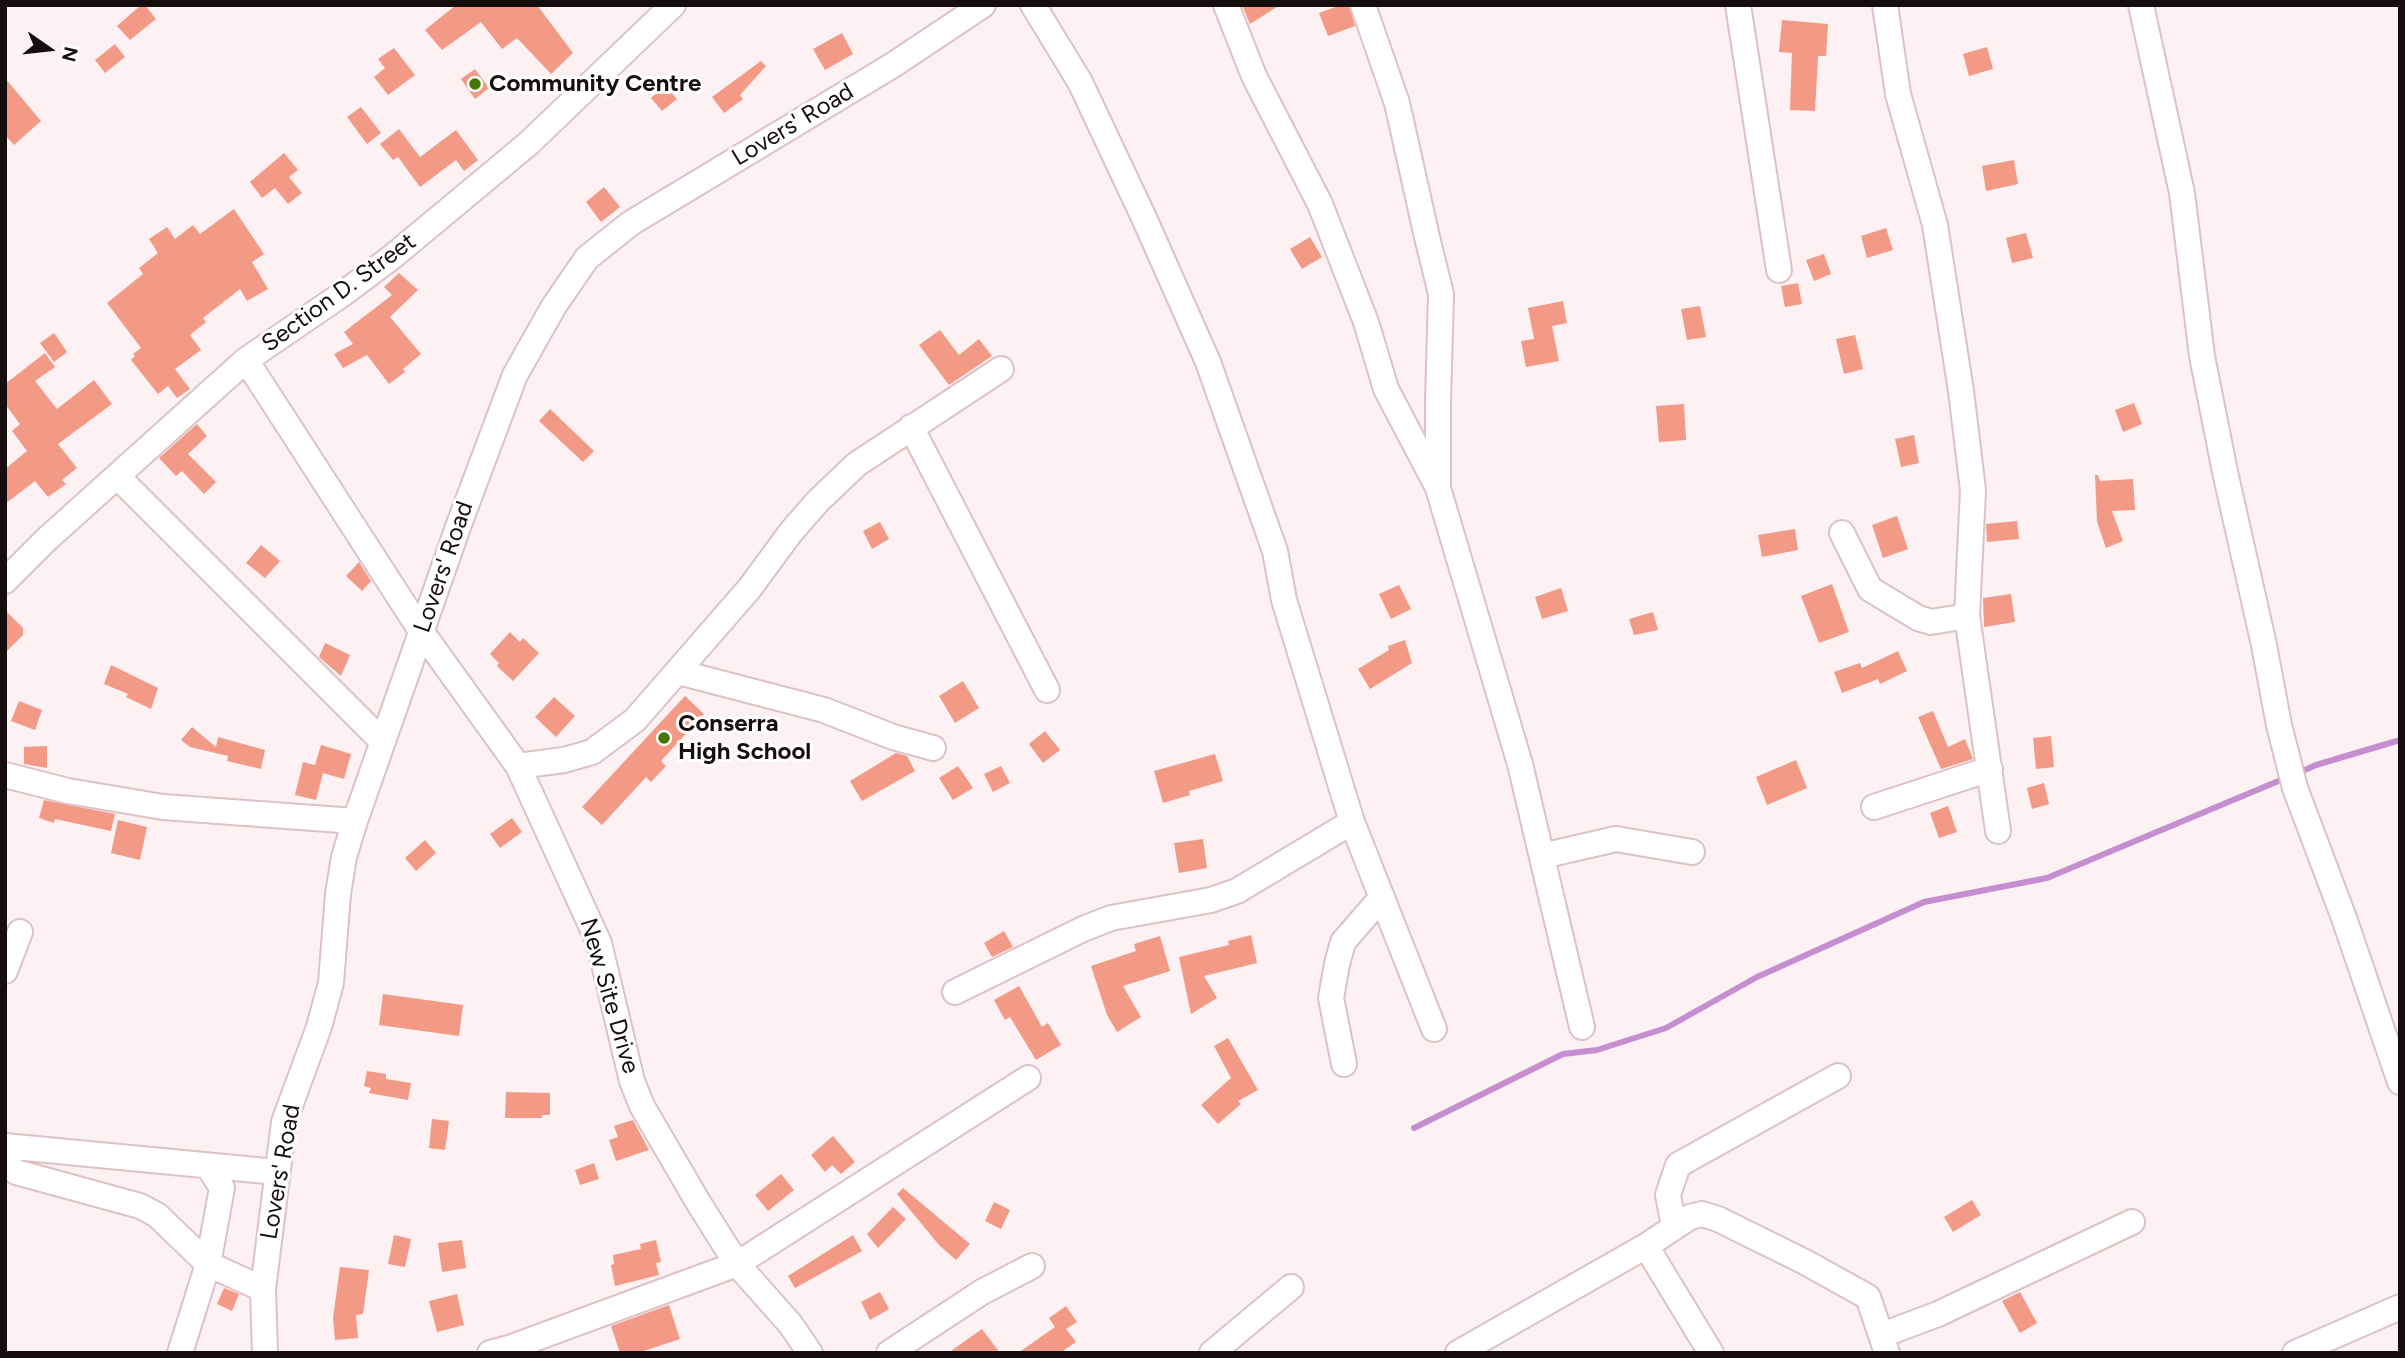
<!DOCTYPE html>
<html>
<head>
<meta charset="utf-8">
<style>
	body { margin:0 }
	#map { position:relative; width:2405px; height:1358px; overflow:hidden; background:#fdf1f3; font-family:Figtree,sans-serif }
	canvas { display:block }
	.frame { position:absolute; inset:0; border:7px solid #160d0e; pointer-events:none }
	.north { position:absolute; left:14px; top:14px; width:70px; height:70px; -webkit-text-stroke:5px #fff; paint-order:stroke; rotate:104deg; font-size:19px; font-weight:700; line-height:28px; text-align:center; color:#160d0e }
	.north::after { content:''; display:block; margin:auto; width:24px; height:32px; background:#160d0e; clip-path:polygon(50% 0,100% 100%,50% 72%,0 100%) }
</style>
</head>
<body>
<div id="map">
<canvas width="2405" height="1358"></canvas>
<div class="frame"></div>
<div class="north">N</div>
</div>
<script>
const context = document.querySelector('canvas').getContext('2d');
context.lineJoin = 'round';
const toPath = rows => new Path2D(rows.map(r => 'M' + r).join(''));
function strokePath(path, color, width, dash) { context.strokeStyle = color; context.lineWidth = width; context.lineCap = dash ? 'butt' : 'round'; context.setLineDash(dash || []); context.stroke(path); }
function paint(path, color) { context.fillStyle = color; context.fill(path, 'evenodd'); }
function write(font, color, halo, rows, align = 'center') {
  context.font = font + ' Figtree,sans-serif'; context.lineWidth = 6; context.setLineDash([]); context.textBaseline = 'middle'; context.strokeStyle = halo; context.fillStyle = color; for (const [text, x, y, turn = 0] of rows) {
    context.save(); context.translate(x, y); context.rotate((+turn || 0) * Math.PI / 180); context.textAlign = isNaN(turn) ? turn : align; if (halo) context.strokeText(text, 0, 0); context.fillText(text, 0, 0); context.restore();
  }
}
strokePath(toPath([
	[2298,773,2316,765,2400,740],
	[1414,1128,1563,1054,1597,1050,1666,1028,1757,977,1924,902,2047,878,2288,777]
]), '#c48ed0', 6);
paint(toPath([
	[141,5,145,5,156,19,130,40,117,26],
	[456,5,537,5,573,53,551,74,517,38,502,49,481,22,442,50,425,30],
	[1242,5,1280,5,1250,24],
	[1341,5,1349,5,1355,26,1328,36,1319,13],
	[1782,20,1828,24,1826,56,1818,56,1815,111,1790,110,1792,53,1779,52],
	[842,33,853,54,825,70,813,49],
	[115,44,125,57,105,73,95,60],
	[1987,47,1993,69,1969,76,1963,54],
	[394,48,415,75,388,95,374,77,385,68,378,59],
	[761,61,766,66,740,95,743,99,724,113,712,97],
	[475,69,489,88,475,99,461,79],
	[5,78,41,121,14,145,5,135],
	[665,86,677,99,662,111,651,98],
	[361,107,381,133,367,144,347,117],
	[399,129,420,157,456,130,478,160,464,171,456,160,420,187,398,157,393,160,380,144],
	[284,153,298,170,289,177,302,193,288,204,275,188,262,198,250,182],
	[2014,160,2018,184,1986,191,1982,166],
	[604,187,620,207,601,222,586,202],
	[234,209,264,254,252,262,268,289,247,301,240,289,203,318,206,322,190,335,201,350,175,369,190,389,177,398,168,386,158,394,131,360,135,356,133,354,141,348,107,303,143,274,139,268,158,253,149,239,167,227,175,239,193,225,200,234],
	[1886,228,1893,250,1867,258,1861,236],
	[2026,233,2033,258,2012,263,2006,238],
	[1310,237,1322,257,1302,269,1290,249],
	[1824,254,1831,274,1814,281,1806,260],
	[399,273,418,290,390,317,421,354,403,369,405,372,389,384,367,355,343,368,334,354,353,344,344,332,392,295,384,287],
	[1798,283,1802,304,1785,307,1781,286],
	[1563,301,1567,323,1552,326,1559,361,1526,367,1521,341,1534,339,1528,308],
	[1700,306,1706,337,1687,340,1681,309],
	[940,330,959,355,979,339,992,356,949,385,919,345],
	[54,333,67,352,54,362,40,343],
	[1855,335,1863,369,1844,374,1836,339],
	[45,353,55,367,35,381,57,409,94,380,112,404,58,444,77,468,62,480,66,484,48,497,35,481,5,504,5,469,27,451,12,431,20,424,5,404,5,384],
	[2134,403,2142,424,2123,432,2115,410],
	[1684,404,1686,440,1659,442,1656,406],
	[550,409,594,451,583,462,539,421],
	[197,424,207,436,188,454,216,482,204,494,182,471,176,476,159,458],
	[1914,435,1919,463,1901,467,1895,439],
	[2095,475,2098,475,2100,481,2133,479,2135,510,2112,511,2123,541,2106,548,2097,522],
	[1897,516,1908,549,1883,558,1872,525],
	[2017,521,2019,539,1987,542,1986,524],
	[880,522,889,539,872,549,863,531],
	[1795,529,1798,550,1762,557,1758,535],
	[261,545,280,561,265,578,246,563],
	[359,562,371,581,362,591,346,576],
	[1832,584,1849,632,1819,643,1801,596],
	[1399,585,1411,609,1391,619,1379,594],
	[1561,588,1568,611,1542,619,1535,597],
	[2011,594,2015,622,1984,627,1983,598],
	[5,610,23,628,23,635,5,653],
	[1653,612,1658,630,1634,635,1629,619],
	[510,632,520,642,523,638,539,653,513,681,497,666,499,663,490,654],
	[1405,640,1412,663,1370,689,1358,669,1389,650,1388,646],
	[325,643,350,655,341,676,319,657],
	[1898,651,1907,671,1880,684,1878,679,1842,693,1834,672,1860,663,1862,668],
	[111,665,158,688,151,709,126,697,128,694,104,684],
	[963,681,979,708,955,723,939,696],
	[685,696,704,714,661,761,666,766,651,782,646,777,602,825,582,807],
	[554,697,575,716,556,737,535,717],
	[19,701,42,710,35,730,11,721],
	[1933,711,1948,747,1965,739,1973,759,1941,769,1918,717],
	[192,727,216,747,218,737,265,750,261,769,227,761,228,756,190,747,181,740],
	[1045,731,1060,750,1043,763,1029,744],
	[2051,736,2054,767,2036,769,2033,738],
	[321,745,351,754,344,779,323,773,316,800,295,795,303,762,315,765],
	[47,746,47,768,24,764,24,747],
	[896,753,907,756,915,771,862,801,850,781],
	[1215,754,1223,781,1189,791,1190,795,1163,803,1154,771],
	[1796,760,1807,788,1767,805,1756,777],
	[958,766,973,788,953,800,939,778],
	[1001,766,1010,783,993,792,984,774],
	[2044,783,2049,804,2032,809,2027,788],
	[44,800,115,814,111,831,55,819,54,823,39,818],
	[1948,806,1957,832,1939,838,1930,813],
	[512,818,522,832,500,848,490,834],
	[118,820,147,827,140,860,111,853],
	[1203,839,1207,868,1179,873,1174,843],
	[425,840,436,853,416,871,405,858],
	[1004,931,1013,947,992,957,984,943],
	[1251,935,1257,963,1204,976,1217,998,1191,1014,1179,957,1229,945,1228,941],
	[1160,936,1170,971,1123,986,1141,1017,1117,1032,1107,1015,1091,966,1136,951,1134,944],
	[1019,986,1042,1027,1048,1023,1061,1045,1036,1060,1010,1017,1005,1020,994,1000],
	[383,994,463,1005,459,1036,379,1025],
	[1228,1038,1258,1090,1238,1101,1241,1104,1218,1124,1201,1105,1231,1078,1214,1046],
	[367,1071,386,1074,386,1079,411,1083,408,1100,369,1093,371,1088,364,1086],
	[506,1092,550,1093,550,1115,542,1115,542,1118,505,1118],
	[432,1119,449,1121,445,1150,429,1148],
	[633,1120,649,1150,616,1161,609,1140,618,1137,614,1126],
	[833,1136,855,1162,841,1174,832,1165,825,1172,811,1155],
	[594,1163,599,1179,580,1185,575,1170],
	[781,1174,794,1190,768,1211,755,1195],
	[903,1188,970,1244,956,1260,939,1245,897,1194],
	[1972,1200,1981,1215,1953,1232,1944,1217],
	[994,1202,1010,1210,1001,1229,985,1221],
	[893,1207,906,1219,878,1248,867,1234],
	[394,1235,411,1239,405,1267,388,1264],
	[853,1235,862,1251,795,1288,788,1276],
	[462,1240,466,1268,442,1272,438,1243],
	[656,1240,661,1262,656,1263,659,1275,615,1286,611,1265,614,1264,613,1255,641,1249,640,1244],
	[340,1267,369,1270,363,1314,356,1315,358,1338,335,1340,333,1318],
	[224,1288,239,1294,232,1311,217,1304],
	[880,1292,889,1309,870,1320,861,1302],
	[2020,1292,2037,1323,2020,1333,2002,1301],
	[457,1294,464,1325,437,1332,429,1301],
	[669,1305,680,1339,638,1353,620,1353,611,1326],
	[1066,1306,1077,1322,1066,1329,1076,1342,1060,1353,1018,1353,1055,1327,1049,1318],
	[982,1329,1000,1353,948,1353]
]), '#f29a85');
const minor = toPath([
	[1033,5,1080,82,1145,220,1208,362,1275,551,1284,600,1352,822,1434,1029],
	[1226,5,1254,76,1320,204,1366,322,1386,389,1436,484],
	[1363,5,1397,103,1427,237,1441,294,1438,401,1438,488,1520,764,1582,1027],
	[1738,5,1779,270],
	[1885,5,1898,94,1935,225,1961,391,1973,490,1967,616,1998,831],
	[2141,5,2182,193,2202,356,2225,472,2264,645,2279,725,2295,788,2344,918,2400,1082],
	[246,360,421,631,518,766,599,943,632,1081,642,1106,698,1202,737,1264,791,1325,810,1353],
	[911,427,1047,690],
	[118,477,382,741],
	[1842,533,1870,589,1918,618,1931,622,1967,616],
	[5,581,47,539,246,360,344,293,392,257,475,188,529,143,673,5],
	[678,672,824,710,893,737,933,748],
	[518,766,564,760,592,752,635,720,749,589,791,532,818,501,857,464,1001,369],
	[5,775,68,791,163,807,355,821],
	[1874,807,1990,769],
	[1542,856,1616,839,1692,852],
	[5,971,20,932],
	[955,992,1083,929,1111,918,1211,900,1237,891,1352,822],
	[1344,1064,1331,998,1337,964,1343,942,1382,897],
	[5,1146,277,1172],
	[5,1163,16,1172,140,1206,157,1215,208,1264,263,1289],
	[1674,1226,1668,1195,1678,1165,1838,1076],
	[1646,1246,1711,1353],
	[1882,1335,1938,1314,2132,1222],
	[180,1353,208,1264,222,1188,208,1166],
	[265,1353,263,1289,284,1122,319,1027,331,983,338,894,344,857,355,821,458,527,515,375,554,306,587,258,631,223,893,65,983,5],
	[490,1353,512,1347,737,1264,1028,1078],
	[889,1353,982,1292,1032,1266],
	[1212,1353,1291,1287],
	[1458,1353,1646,1246,1690,1217,1702,1214,1718,1219,1805,1262,1868,1297,1887,1353],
	[2295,1353,2400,1307]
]);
strokePath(minor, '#ddc2c5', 28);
strokePath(minor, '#fff', 24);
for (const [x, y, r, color] of [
	[475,84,7,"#447600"],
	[664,738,7,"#447600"]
]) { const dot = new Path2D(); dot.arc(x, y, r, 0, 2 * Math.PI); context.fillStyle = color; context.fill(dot); strokePath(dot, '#fff', 2.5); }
write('bold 24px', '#160d0e', '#fff', [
	["Community Centre",489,84],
	["Conserra",678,724],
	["High School",678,752]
], 'left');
write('24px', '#160d0e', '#fff', [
	["Lovers' Road",793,125,-31],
	["Section D. Street",339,293,-36],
	["Lovers' Road",444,567,-71],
	["New Site Drive",609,996,74],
	["Lovers' Road",281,1172,-80]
]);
</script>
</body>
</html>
